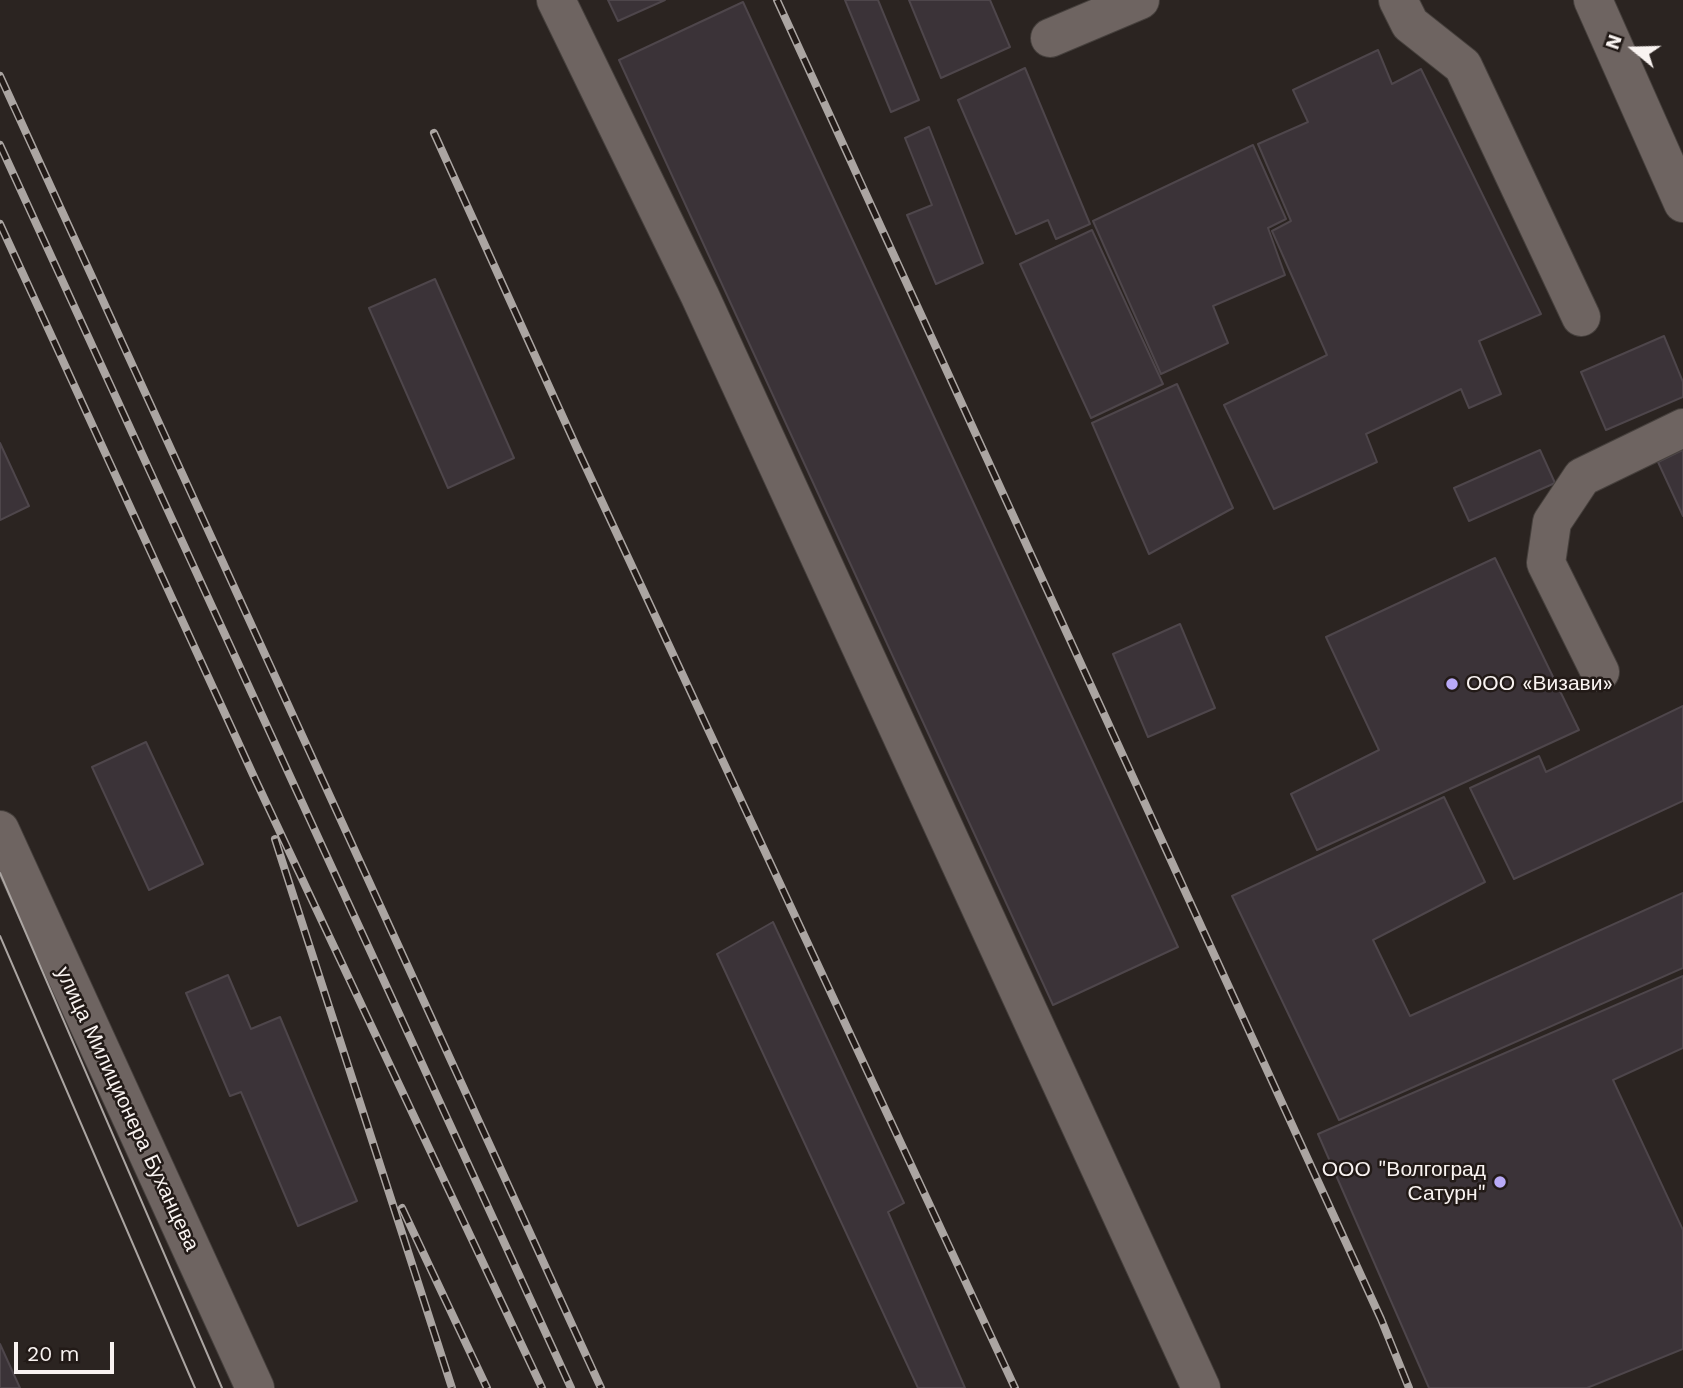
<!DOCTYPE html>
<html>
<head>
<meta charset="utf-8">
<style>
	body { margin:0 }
	#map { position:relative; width:1683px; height:1388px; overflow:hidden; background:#2b2421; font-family:"Work Sans",sans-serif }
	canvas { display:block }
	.north { position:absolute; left:1599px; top:14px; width:70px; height:70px; -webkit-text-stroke:5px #221a17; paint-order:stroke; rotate:289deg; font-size:19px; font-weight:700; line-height:28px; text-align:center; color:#f9f3f1 }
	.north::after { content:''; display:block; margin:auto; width:24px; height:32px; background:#f9f3f1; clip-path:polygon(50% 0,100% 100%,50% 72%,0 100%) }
	.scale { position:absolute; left:14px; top:1342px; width:100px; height:32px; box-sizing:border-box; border:4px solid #f9f3f1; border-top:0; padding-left:9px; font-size:21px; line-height:24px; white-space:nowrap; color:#f9f3f1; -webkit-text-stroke:5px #221a17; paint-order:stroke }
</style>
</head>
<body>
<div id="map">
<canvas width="1683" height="1388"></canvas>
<div class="north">N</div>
<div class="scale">20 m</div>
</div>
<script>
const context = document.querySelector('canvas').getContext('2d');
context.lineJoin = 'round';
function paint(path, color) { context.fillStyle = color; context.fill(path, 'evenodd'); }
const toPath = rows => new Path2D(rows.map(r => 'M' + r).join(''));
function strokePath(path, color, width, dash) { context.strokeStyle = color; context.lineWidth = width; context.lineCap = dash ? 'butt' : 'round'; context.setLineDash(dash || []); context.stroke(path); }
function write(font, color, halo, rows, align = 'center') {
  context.font = font + ' "Work Sans",sans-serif'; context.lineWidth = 5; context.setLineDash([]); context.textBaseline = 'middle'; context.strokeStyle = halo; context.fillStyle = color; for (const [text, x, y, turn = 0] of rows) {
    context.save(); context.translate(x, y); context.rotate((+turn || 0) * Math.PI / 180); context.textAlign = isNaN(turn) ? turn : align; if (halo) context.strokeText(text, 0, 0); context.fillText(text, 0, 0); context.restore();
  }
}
const building = toPath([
	[608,0,665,0,618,21,608,0],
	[845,0,878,0,919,100,891,112,845,0],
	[909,0,990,0,1010,47,941,78,909,0],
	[743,2,1178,947,1053,1005,619,60,743,2],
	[1378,50,1392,84,1421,69,1541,314,1479,341,1501,394,1469,408,1461,389,1366,434,1377,462,1274,509,1224,405,1327,355,1272,231,1291,221,1258,144,1308,122,1293,90,1378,50],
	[1025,68,1090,224,1056,239,1048,220,1016,234,958,100,1025,68],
	[929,127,983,263,936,284,907,215,932,205,905,138,929,127],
	[1253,145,1286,219,1268,228,1285,275,1213,306,1228,343,1161,374,1093,221,1253,145],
	[1092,230,1163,384,1091,418,1020,264,1092,230],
	[435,279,514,458,448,488,369,308,435,279],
	[1664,336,1683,382,1683,397,1606,430,1581,372,1664,336],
	[1177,384,1233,508,1149,554,1092,423,1177,384],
	[0,443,29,506,0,520,0,443],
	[1540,450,1555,483,1469,521,1454,488,1540,450],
	[1683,450,1683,516,1658,462,1683,450],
	[1495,558,1579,730,1317,850,1291,794,1379,750,1326,637,1495,558],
	[1180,624,1215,708,1148,737,1113,654,1180,624],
	[1683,706,1683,801,1514,879,1470,788,1539,756,1546,772,1683,706],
	[146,742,203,864,149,890,92,767,146,742],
	[1444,797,1485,882,1373,940,1410,1016,1683,893,1683,968,1339,1120,1232,896,1444,797],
	[773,922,904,1203,888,1212,965,1388,918,1388,717,954,773,922],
	[228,975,251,1029,280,1017,357,1201,298,1226,241,1092,230,1096,186,993,228,975],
	[1683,976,1683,1048,1613,1080,1683,1230,1683,1349,1587,1388,1429,1388,1318,1134,1683,976],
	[0,1344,20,1388,0,1388,0,1344]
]);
paint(building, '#3b3338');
strokePath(building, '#4e464b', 2);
const minor = toPath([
	[556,0,700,296,1201,1388],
	[1398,0,1410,24,1463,66,1581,317],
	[1593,0,1683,203],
	[1050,38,1140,0],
	[1600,672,1546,563,1552,522,1582,477,1683,428],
	[0,830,255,1388]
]);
strokePath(minor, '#46403d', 40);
strokePath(minor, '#6e6461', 38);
strokePath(toPath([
	[0,873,222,1388],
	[0,936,195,1388]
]), '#aba5a2', 2);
const rail = toPath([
	[777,0,1381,1319,1409,1388],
	[0,76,601,1388],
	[434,133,576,446,1015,1388],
	[0,145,571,1388],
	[0,224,255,779,542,1388],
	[275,839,452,1388],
	[402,1208,487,1388]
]);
strokePath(rail, '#aba5a2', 8);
strokePath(rail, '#221a17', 5, [16]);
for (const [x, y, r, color] of [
	[1452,684,7,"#b9aaf7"],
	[1500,1182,7,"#b9aaf7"]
]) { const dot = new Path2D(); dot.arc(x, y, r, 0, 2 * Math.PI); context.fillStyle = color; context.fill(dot); strokePath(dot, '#221a17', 2.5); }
write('21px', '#f9f3f1', '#221a17', [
	["ООО «Визави»",1466,684],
	["ООО \"Волгоград",1486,1170,"right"],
	["Сатурн\"",1486,1194,"right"]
], 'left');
write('21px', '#f9f3f1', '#221a17', [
	["улица Милиционера Буханцева",127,1109,65]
]);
</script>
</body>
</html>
